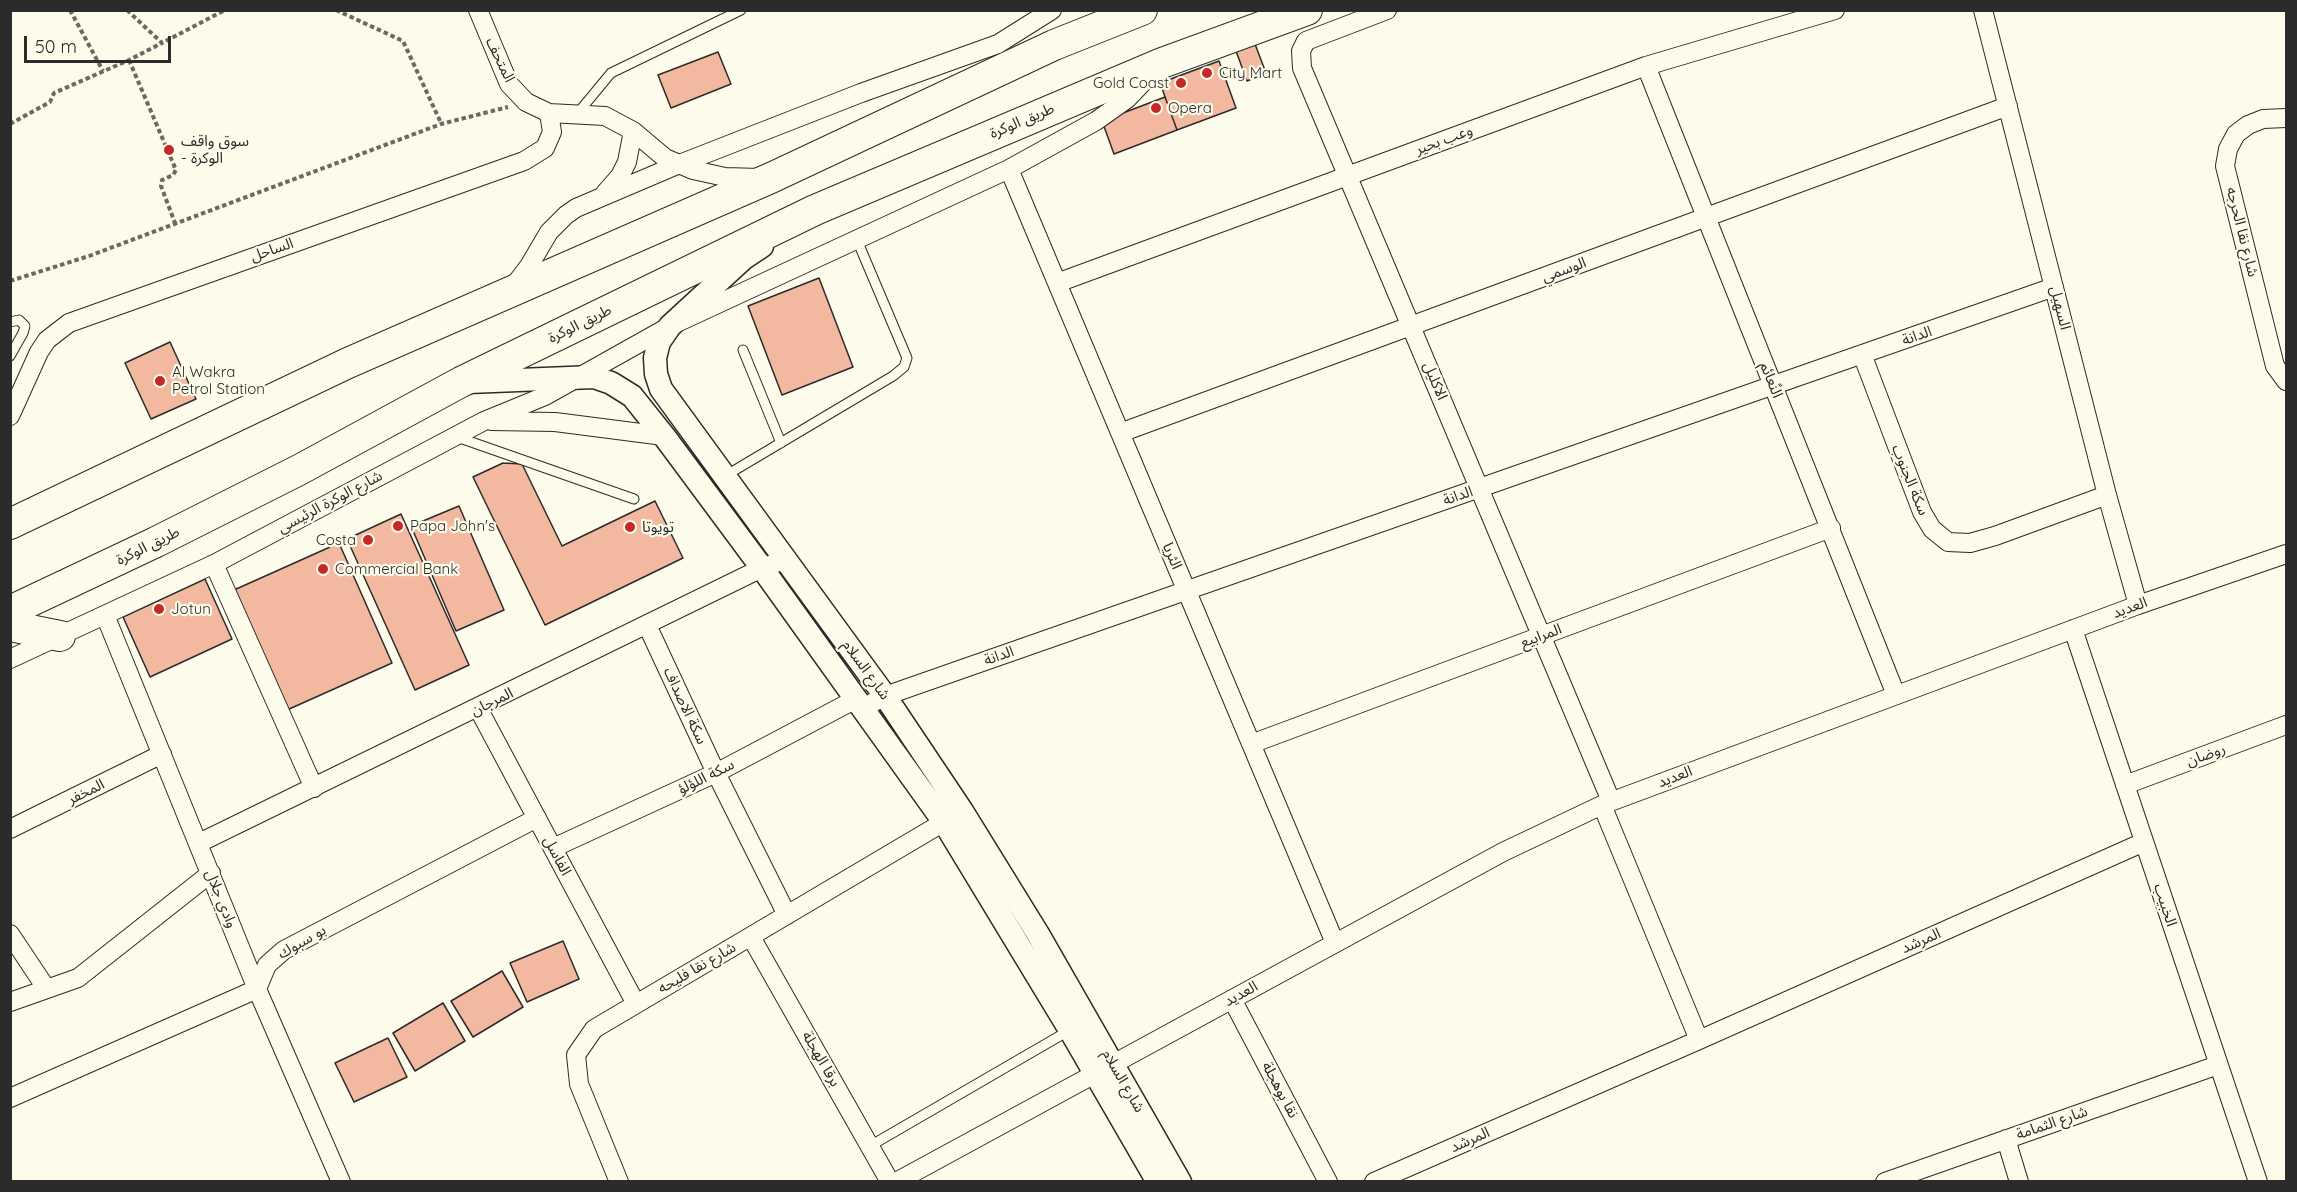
<!DOCTYPE html>
<html>
<head>
<meta charset="utf-8">
<style>
	body { margin:0 }
	#map { position:relative; width:2297px; height:1192px; overflow:hidden; background:#fdfbea; font-family:Quicksand,sans-serif }
	canvas { display:block }
	.frame { position:absolute; inset:0; border:12px solid #2b2b2b; pointer-events:none }
	.scale { position:absolute; left:24px; top:36px; width:147px; height:27px; box-sizing:border-box; border:3px solid #2b2b2b; border-top:0; padding-left:8px; font-size:18px; line-height:21px; white-space:nowrap; color:#2b2b2b; -webkit-text-stroke:4px #fdfbea; paint-order:stroke }
</style>
</head>
<body>
<div id="map">
<canvas width="2297" height="1192"></canvas>
<div class="frame"></div>
<div class="scale">50 m</div>
</div>
<script>
const context = document.querySelector('canvas').getContext('2d');
context.lineJoin = 'round';
function paint(path, color) { context.fillStyle = color; context.fill(path, 'evenodd'); }
const toPath = rows => new Path2D(rows.map(r => 'M' + r).join(''));
function strokePath(path, color, width, dash) { context.strokeStyle = color; context.lineWidth = width; context.lineCap = dash ? 'butt' : 'round'; context.setLineDash(dash || []); context.stroke(path); }
function write(font, color, halo, rows, align = 'center') {
  context.font = font + ' Quicksand,"Noto Sans Arabic",sans-serif'; context.lineWidth = 4.5; context.setLineDash([]); context.textBaseline = 'middle'; context.strokeStyle = halo; context.fillStyle = color; for (const [text, x, y, turn = 0] of rows) {
    context.save(); context.translate(x, y); context.rotate((+turn || 0) * Math.PI / 180); context.textAlign = isNaN(turn) ? turn : align; if (halo) context.strokeText(text, 0, 0); context.fillText(text, 0, 0); context.restore();
  }
}
const building = toPath([
	[1255,44,1266,73,1247,81,1236,51,1255,44],
	[718,52,731,84,671,108,658,75,718,52],
	[1219,61,1236,108,1177,130,1160,83,1219,61],
	[1165,97,1177,130,1114,154,1102,121,1165,97],
	[819,278,853,367,782,395,748,306,819,278],
	[170,342,196,399,151,419,125,363,170,342],
	[503,463,522,464,562,546,655,501,683,558,545,625,473,477,503,463],
	[459,506,504,610,456,631,411,526,459,506],
	[401,514,469,665,415,690,347,539,401,514],
	[339,543,392,663,287,710,234,590,339,543],
	[205,579,232,639,150,677,123,617,205,579],
	[563,941,579,979,527,1002,510,963,563,941],
	[502,971,523,1007,473,1037,451,1001,502,971],
	[443,1003,465,1041,415,1071,393,1033,443,1003],
	[388,1038,407,1077,354,1102,335,1063,388,1038]
]);
paint(building, '#f2b8a0');
strokePath(building, '#2b2b2b', 1.5);
const service = toPath([
	[577,114,611,73,741,10],
	[10,322,19,320,25,326,23,333,10,356],
	[743,350,781,443],
	[457,437,634,499],
	[725,476,893,376,904,367,907,358,857,240],
	[870,1146,1070,1030]
]);
const minor = toPath([
	[478,10,509,84,526,102,549,113,605,116,633,131,665,158,693,170,725,177,760,178],
	[1387,10,1306,41,1301,51,1302,68,1611,801],
	[1983,10,2107,495,2138,605],
	[1646,66,1896,695],
	[2286,118,2263,119,2248,125,2236,134,2228,149,2225,166,2275,366,2286,381],
	[1009,169,1335,943],
	[605,193,620,176,627,162,633,131],
	[1057,283,1646,66,1835,10],
	[513,287,529,266,549,232,566,215,576,208,677,165,861,93,998,44,1052,10],
	[1862,354,1922,512,1932,529,1948,542,1970,543,1995,536,2107,495],
	[10,416,39,352,47,340,69,323,524,161,545,148,552,132,549,113],
	[491,421,555,422,664,436],
	[1120,433,2008,106],
	[214,564,314,788],
	[105,615,257,989,341,1182],
	[647,625,716,773,787,915],
	[2073,629,2258,1182],
	[10,659,214,564,484,421,545,396,670,326,1009,169,1096,121,1127,99,1150,75],
	[478,708,636,1004],
	[863,708,885,696,2054,287],
	[1251,744,1831,528],
	[2125,785,2286,725],
	[1602,805,1699,1040],
	[10,829,162,754],
	[199,843,762,568,784,560],
	[553,848,716,773,856,699],
	[10,934,46,988],
	[751,937,890,1182],
	[1232,999,1328,1182],
	[10,1002,78,978,211,873],
	[10,1098,257,989,267,965,284,950,537,818],
	[2006,1139,2019,1182],
	[619,1182,579,1084,576,1055,594,1029,944,822],
	[896,1182,1503,852,1602,805,2138,605,2286,554],
	[1374,1182,1699,1040,2144,842],
	[1885,1182,2218,1065]
]);
const tertiary = toPath([
	[762,246,744,258,670,326,659,342,655,358,656,374,661,389,885,696,962,811,1038,934,1180,1182],
	[468,382,594,377,611,383,632,396,664,436,762,568,944,822,1070,1030,1158,1182]
]);
const trunk = toPath([
	[10,524,348,363,773,177,1054,45,1142,10],
	[10,611,156,542,299,470,461,382,815,210,1162,63,1307,10],
	[10,626,60,636]
]);
strokePath(service, '#2b2b2b', 11);
strokePath(minor, '#2b2b2b', 20);
strokePath(tertiary, '#2b2b2b', 25);
strokePath(trunk, '#2b2b2b', 32);
strokePath(toPath([
	[70,10,103,71],
	[127,10,162,43,225,10],
	[336,10,403,41,441,123],
	[129,60,176,170,173,175,162,180,161,186,175,223],
	[10,124,50,102,54,93,129,60,162,43],
	[10,281,89,256,441,124,508,107]
]), '#6a6964', 4, [4.5, 3]);
strokePath(service, '#fdfbea', 9);
strokePath(minor, '#fdfbea', 18);
strokePath(tertiary, '#fdfbea', 22);
strokePath(trunk, '#fdfbea', 30);
for (const [x, y, r, color] of [
	[1207,73,6,"#c62828"],
	[1181,83,6,"#c62828"],
	[1156,108,6,"#c62828"],
	[169,150,6,"#c62828"],
	[160,381,6,"#c62828"],
	[398,526,6,"#c62828"],
	[630,527,6,"#c62828"],
	[368,540,6,"#c62828"],
	[323,569,6,"#c62828"],
	[159,609,6,"#c62828"]
]) { const dot = new Path2D(); dot.arc(x, y, r, 0, 2 * Math.PI); context.fillStyle = color; context.fill(dot); strokePath(dot, '#fdfbea', 2); }
write('15px', '#2b2b2b', '#fdfbea', [
	["المتحف",500,60,64],
	["طريق الوكرة",1022,121,-23],
	["وعب بحير",1444,140,-20],
	["شارع نقا الحرجه",2242,232,76],
	["الساحل",272,250,-19],
	["الوسمي",1564,270,-20],
	["السهيل",2060,308,76],
	["طريق الوكرة",580,324,-26],
	["الدانة",1917,336,-19],
	["النًعائم",1771,380,68],
	["الاكليل",1435,381,67],
	["سكة الجنوب",1910,480,68],
	["الدانة",1458,496,-19],
	["شارع الوكرة الرئيسي",330,502,-28],
	["طريق الوكرة",148,546,-26],
	["الثريا",1172,556,67],
	["العديد",2130,608,-20],
	["المرابيع",1541,636,-20],
	["الدانة",999,656,-19],
	["شارع السلام",866,670,54],
	["المرجان",492,702,-26],
	["سكة الاصداف",685,706,65],
	["روضان",2206,755,-20],
	["سكة اللؤلؤ",706,777,-26],
	["العديد",1675,777,-21],
	["المخفر",86,792,-26],
	["الفاسل",557,856,62],
	["وادي جلال",221,899,68],
	["الخبيب",2165,905,72],
	["المرشد",1921,941,-24],
	["بو سبوك",302,942,-30],
	["شارع نقا فليحه",697,968,-30],
	["العديد",1241,994,-29],
	["برقا الهجلة",821,1059,60],
	["شارع السلام",1123,1081,60],
	["نقا بوهجلة",1280,1090,62],
	["شارع الثمامة",2052,1123,-19],
	["المرشد",1470,1140,-24]
]);
write('15px', '#2b2b2b', '#fdfbea', [
	["City Mart",1219,73],
	["Gold Coast",1169,83,"right"],
	["Opera",1168,108],
	["سوق واقف",181,141],
	["- الوكرة",181,158],
	["Al Wakra",172,372],
	["Petrol Station",172,389],
	["Papa John's",410,526],
	["تويوتا",642,527],
	["Costa",356,540,"right"],
	["Commercial Bank",335,569],
	["Jotun",171,609]
], 'left');
</script>
</body>
</html>
